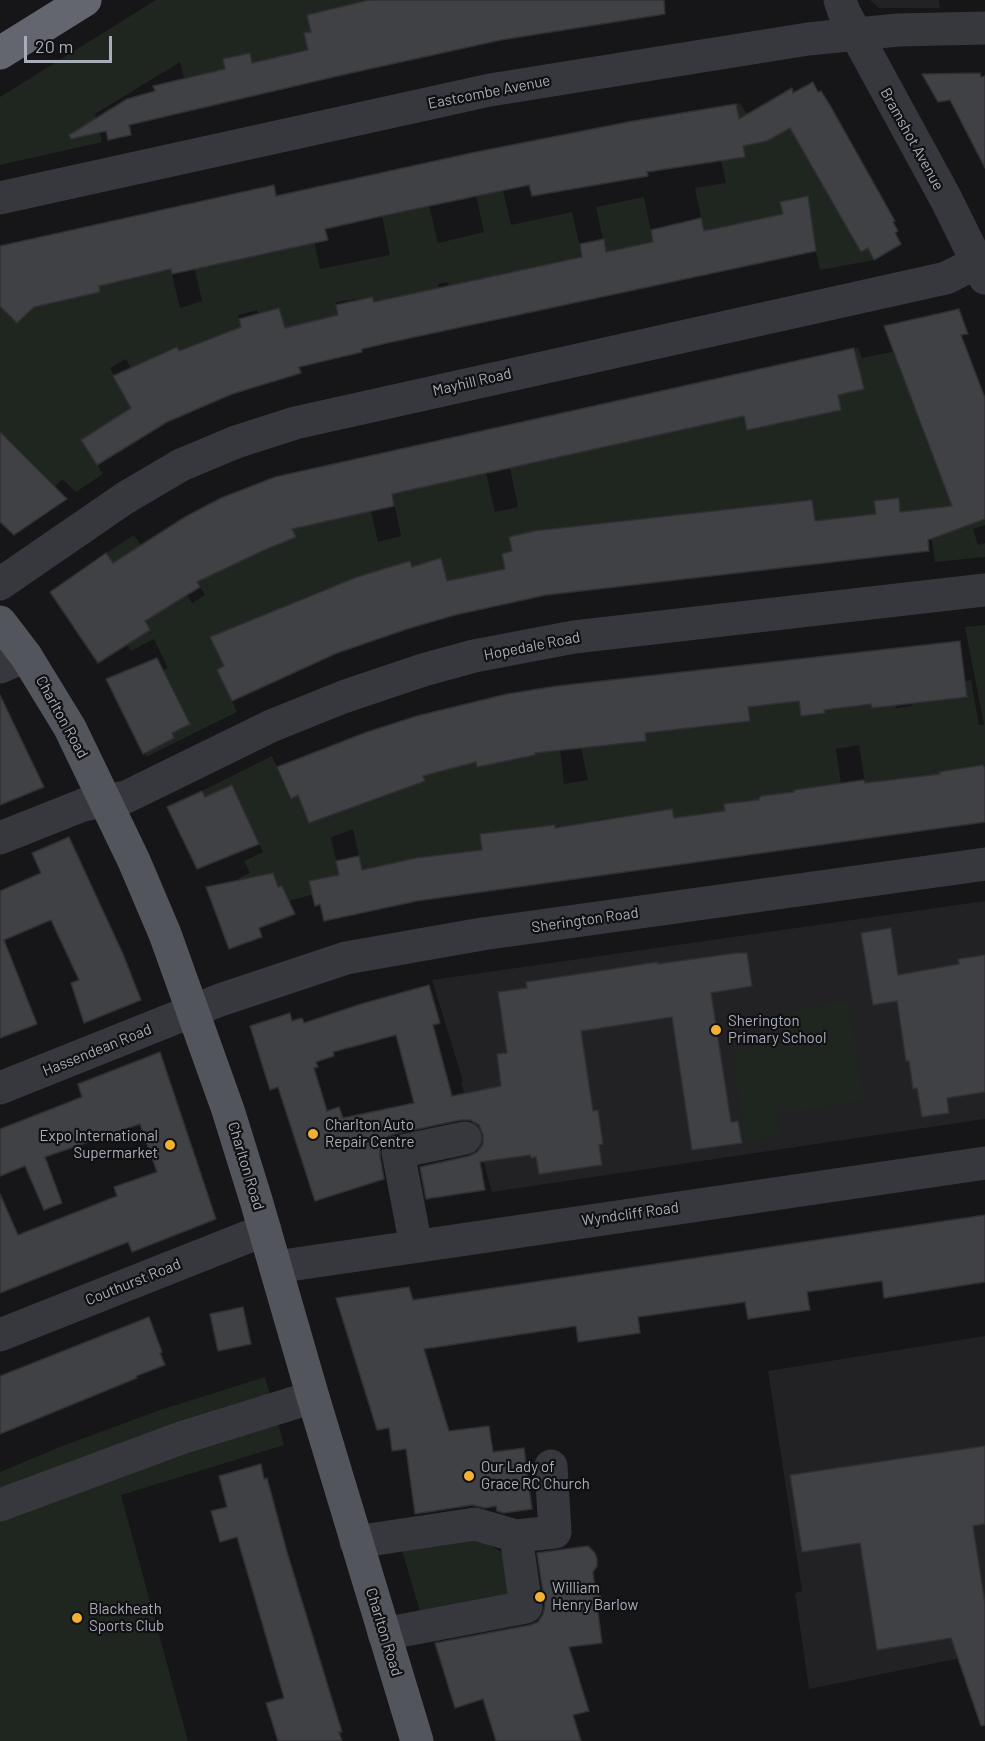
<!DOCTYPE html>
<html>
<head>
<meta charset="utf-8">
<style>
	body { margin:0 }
	#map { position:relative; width:985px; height:1741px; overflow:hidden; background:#161618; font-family:Barlow,sans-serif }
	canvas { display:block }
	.scale { position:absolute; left:24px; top:36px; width:88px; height:27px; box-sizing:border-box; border:3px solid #a8adb8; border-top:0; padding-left:8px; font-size:18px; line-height:21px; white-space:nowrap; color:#a8adb8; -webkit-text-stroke:4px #111113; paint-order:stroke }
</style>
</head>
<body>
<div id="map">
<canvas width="985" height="1741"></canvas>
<div class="scale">20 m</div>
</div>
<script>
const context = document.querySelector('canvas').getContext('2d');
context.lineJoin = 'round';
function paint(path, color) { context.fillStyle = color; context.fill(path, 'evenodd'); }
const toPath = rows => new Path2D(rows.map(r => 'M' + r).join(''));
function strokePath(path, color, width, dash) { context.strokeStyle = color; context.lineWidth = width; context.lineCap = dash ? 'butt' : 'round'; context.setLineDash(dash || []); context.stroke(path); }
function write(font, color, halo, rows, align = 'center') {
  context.font = font + ' Barlow,sans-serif'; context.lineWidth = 4.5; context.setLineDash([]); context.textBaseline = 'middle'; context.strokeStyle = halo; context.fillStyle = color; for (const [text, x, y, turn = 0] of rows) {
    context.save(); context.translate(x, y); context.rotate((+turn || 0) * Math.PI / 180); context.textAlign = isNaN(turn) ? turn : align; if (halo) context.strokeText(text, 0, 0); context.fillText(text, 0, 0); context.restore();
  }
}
paint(toPath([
	[870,0,939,0,940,8,879,8],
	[985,901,985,1119,492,1192,461,1082,463,1081,432,980],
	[985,1336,985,1653,809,1689,795,1593,802,1591,768,1371]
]), '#222225');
paint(toPath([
	[156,0,369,0,308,15,311,32,304,34,308,50,252,63,249,53,223,59,225,69,184,78,180,62,95,114,102,142,0,165,0,97],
	[740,103,764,142,790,128,861,252,868,248,874,260,820,270,806,209,780,202,783,214,704,231,695,188,726,183,719,150,744,146,736,104],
	[503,190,511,225,572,212,582,257,449,286,447,282,438,284,438,288,374,305,372,297,336,302,339,319,293,326,287,334,281,313,275,309,266,311,261,323,257,310,238,315,248,352,189,374,176,347,148,360,160,387,145,395,126,359,110,368,132,409,82,440,103,474,76,492,62,479,55,487,41,474,9,474,25,457,0,434,0,282,93,261,111,283,142,276,149,248,155,273,171,270,180,308,202,301,188,240,198,237,205,267,237,260,266,248,268,254,280,251,279,245,312,231,320,269,390,255,382,216,429,205,438,243,484,232,476,195],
	[644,197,653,242,606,252,596,207],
	[855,348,858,348,862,358,906,349,961,528,985,519,985,525,973,529,978,545,985,543,985,557,935,562,927,509,900,512,898,498,875,501,876,514,816,529,812,500,779,503,783,533,769,535,765,505,732,509,735,539,719,510,688,514,691,544,677,545,673,515,642,519,645,549,620,521,509,537,512,551,502,554,505,569,447,581,441,558,412,567,410,561,350,579,359,609,340,616,328,588,298,600,310,628,296,634,283,607,211,639,224,666,217,670,237,712,146,757,145,753,174,738,172,733,190,724,173,689,154,699,145,679,168,668,154,639,131,651,121,636,106,553,134,535,152,562,170,568,192,603,205,595,196,580,208,544,223,570,251,556,236,530,268,548,296,537,283,511,357,514,371,511,378,542,401,536,392,494,486,473,495,512,518,507,510,468,744,416,747,429,814,400,818,415,841,410,838,395,864,389],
	[985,625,985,769,983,765,940,772,941,786,867,796,859,745,836,749,841,784,794,790,795,802,724,805,725,811,701,814,674,823,672,809,649,812,651,826,628,829,625,816,596,820,598,834,579,824,555,827,555,825,540,827,506,847,504,831,481,834,482,850,412,859,362,870,353,829,331,837,339,875,313,880,315,894,284,902,243,891,239,878,250,873,244,861,263,852,250,824,223,836,218,824,245,812,232,785,205,797,202,791,272,756,290,798,298,795,310,823,425,781,415,753,471,738,478,767,508,760,514,728,520,758,535,756,535,752,560,748,564,784,588,780,581,748,598,746,610,716,614,745,646,741,642,712,725,719,726,724,750,721,748,707,799,701,801,716,824,712,823,699,857,695,859,706,871,704,872,708,882,707,894,691,896,708,912,706,910,689,920,703,931,701,929,687,971,680,979,725,984,725,965,627],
	[848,1001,864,1100,801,1110,777,1112,780,1136,745,1141,732,1050,789,1042,785,1012],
	[265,1377,284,1445,121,1495,188,1741,0,1741,0,1472,60,1447,160,1410],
	[473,1536,504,1553,512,1604,423,1621,400,1544]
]), '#1e261f');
const building = toPath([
	[369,0,664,0,665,14,501,40,342,75,129,125,131,135,108,140,106,131,71,139,69,135,127,99,155,91,153,86,225,69,223,59,250,53,252,63,308,50,304,33,311,32,307,15,369,0],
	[980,73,981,77,985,76,985,168,950,100,938,102,922,74,980,73],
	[813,82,818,92,821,91,831,107,895,221,893,222,898,231,895,233,901,244,874,260,868,248,861,252,790,128,767,141,743,146,745,157,647,172,648,176,532,196,529,185,382,216,325,229,328,240,172,274,171,269,99,286,100,292,34,307,17,323,0,306,0,246,274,185,276,196,471,153,628,122,736,104,739,119,792,88,793,93,813,82],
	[808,196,816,251,387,343,362,349,362,352,299,367,301,373,232,394,167,422,97,465,81,440,131,408,113,376,177,347,179,351,241,327,239,319,279,308,285,328,338,315,336,305,372,297,374,302,582,257,580,244,604,239,606,252,653,242,651,230,701,218,704,231,783,214,780,202,808,196],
	[959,309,968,334,961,335,985,398,985,519,928,540,929,551,546,595,455,615,407,629,337,653,232,701,217,670,224,666,210,637,357,577,410,561,412,567,441,558,447,581,505,569,502,554,512,551,509,537,534,531,812,500,815,521,876,514,874,501,899,498,900,512,952,506,884,326,959,309],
	[854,348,864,389,838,395,841,410,747,430,744,416,392,494,394,506,292,529,296,537,262,551,197,582,200,587,145,621,150,630,98,663,50,592,106,553,113,563,185,517,221,498,275,477,854,348],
	[0,432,67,499,14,535,0,522,0,432],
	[960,641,967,697,872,708,871,704,824,710,825,713,801,716,799,701,748,707,750,721,645,733,646,741,535,753,535,755,477,767,476,762,449,769,423,776,425,781,309,823,298,795,291,799,277,767,367,732,417,716,507,694,557,686,960,641],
	[157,658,190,724,172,733,174,738,143,754,106,679,157,658],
	[0,695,44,787,0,805,0,695],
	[983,765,985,769,985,822,417,901,324,921,320,904,315,906,309,881,339,875,336,861,359,856,362,870,416,858,482,850,480,834,555,825,555,828,672,809,674,818,725,811,724,804,758,800,761,796,794,792,794,790,864,780,865,783,940,774,939,772,983,765],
	[232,785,259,844,197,869,167,807,202,791,205,797,232,785],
	[69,837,123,954,141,1000,84,1023,71,983,79,980,51,920,4,940,37,1024,0,1038,0,891,41,873,32,853,69,837],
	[273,873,278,887,282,886,295,914,259,928,262,937,229,949,206,887,273,873],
	[891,928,898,975,959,964,958,959,985,955,985,1092,947,1098,949,1113,922,1117,917,1088,913,1089,909,1061,906,1061,897,1001,873,1005,861,933,891,928],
	[736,953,747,953,752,986,711,993,731,1122,738,1121,742,1143,692,1150,672,1017,581,1031,593,1111,598,1110,603,1144,599,1145,602,1165,539,1174,536,1157,531,1158,530,1155,480,1162,485,1190,426,1199,420,1167,469,1156,477,1152,483,1144,483,1135,479,1125,470,1120,461,1120,394,1134,385,1138,380,1147,380,1156,384,1179,315,1201,278,1087,270,1090,250,1026,290,1013,292,1021,302,1018,304,1023,361,1004,429,985,440,1023,433,1025,452,1096,501,1086,497,1054,507,1053,498,992,527,988,526,982,658,962,658,964,736,953],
	[396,1035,414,1103,343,1118,339,1107,327,1111,314,1068,318,1067,316,1062,334,1056,333,1052,396,1035],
	[160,1052,216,1219,132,1252,128,1242,0,1293,0,1194,18,1235,117,1196,114,1187,157,1172,140,1124,45,1157,62,1203,44,1210,25,1166,0,1176,0,1129,82,1097,78,1084,160,1052],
	[985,1215,985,1282,884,1298,882,1281,807,1292,810,1310,781,1314,748,1319,745,1302,638,1317,640,1333,578,1342,576,1326,424,1349,449,1431,489,1426,493,1452,524,1448,532,1509,504,1513,497,1511,496,1506,485,1508,472,1505,415,1514,406,1449,392,1451,389,1428,377,1430,336,1298,409,1287,413,1300,985,1215],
	[243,1307,251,1344,218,1351,210,1314,243,1307],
	[149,1317,162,1352,160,1353,165,1365,136,1376,137,1378,0,1434,0,1376,149,1317],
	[985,1446,985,1524,973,1526,985,1604,985,1725,981,1726,951,1638,877,1650,860,1543,802,1552,790,1475,985,1446],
	[261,1464,264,1479,267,1478,287,1552,342,1732,339,1732,342,1741,278,1741,266,1703,284,1698,237,1537,220,1542,211,1511,227,1507,219,1476,261,1464],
	[588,1546,595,1553,597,1559,597,1566,593,1572,595,1589,603,1600,598,1612,602,1643,569,1647,589,1711,573,1715,581,1741,496,1741,483,1699,455,1708,435,1643,530,1625,538,1622,543,1614,545,1605,537,1553,588,1546]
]);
paint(building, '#404145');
strokePath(building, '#303034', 1.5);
strokePath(toPath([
	[840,0,844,12,946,199,985,278],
	[0,198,490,90,808,39,898,30,985,28],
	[0,584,125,498,181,465,236,442,295,423,946,278,978,262],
	[0,667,26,656],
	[0,838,83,805,126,797,271,726,343,697,423,670,474,656,574,637,985,590],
	[0,1088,220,1000,346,958,482,934,985,864],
	[416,1246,398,1152,465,1138],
	[276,1267,985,1163],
	[0,1335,265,1230],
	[0,1505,181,1438,313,1397],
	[356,1542,475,1524,516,1536,555,1532,551,1466],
	[384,1634,526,1607,516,1536]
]), '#37383d', 33);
strokePath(toPath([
	[0,622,26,656,70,728,134,861,165,934,228,1110,256,1200,313,1397,417,1741]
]), '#53555c', 33);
strokePath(toPath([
	[0,53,85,0]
]), '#63666e', 33);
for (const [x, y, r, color] of [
	[716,1030,6,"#f2b134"],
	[313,1134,6,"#f2b134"],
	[170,1145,6,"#f2b134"],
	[469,1476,6,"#f2b134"],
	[540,1597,6,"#f2b134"],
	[77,1618,6,"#f2b134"]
]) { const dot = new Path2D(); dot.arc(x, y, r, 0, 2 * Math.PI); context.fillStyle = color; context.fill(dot); strokePath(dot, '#111113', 2); }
write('15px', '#a8adb8', '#111113', [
	["Eastcombe Avenue",489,92,-11],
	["Bramshot Avenue",912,139,61],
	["Mayhill Road",472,382,-13],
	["Hopedale Road",532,646,-11],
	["Charlton Road",62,717,61],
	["Sherington Road",585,920,-8],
	["Hassendean Road",97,1050,-22],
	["Charlton Road",246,1166,73],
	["Wyndcliff Road",630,1214,-8],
	["Couthurst Road",133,1282,-22],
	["Charlton Road",384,1632,73]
]);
write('15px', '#a8adb8', '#111113', [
	["Sherington",728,1021],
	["Primary School",728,1038],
	["Charlton Auto",325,1125],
	["Repair Centre",325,1142],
	["Expo International",158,1136,"right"],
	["Supermarket",158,1153,"right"],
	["Our Lady of",481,1467],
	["Grace RC Church",481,1484],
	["William",552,1588],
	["Henry Barlow",552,1605],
	["Blackheath",89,1609],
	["Sports Club",89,1626]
], 'left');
</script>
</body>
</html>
